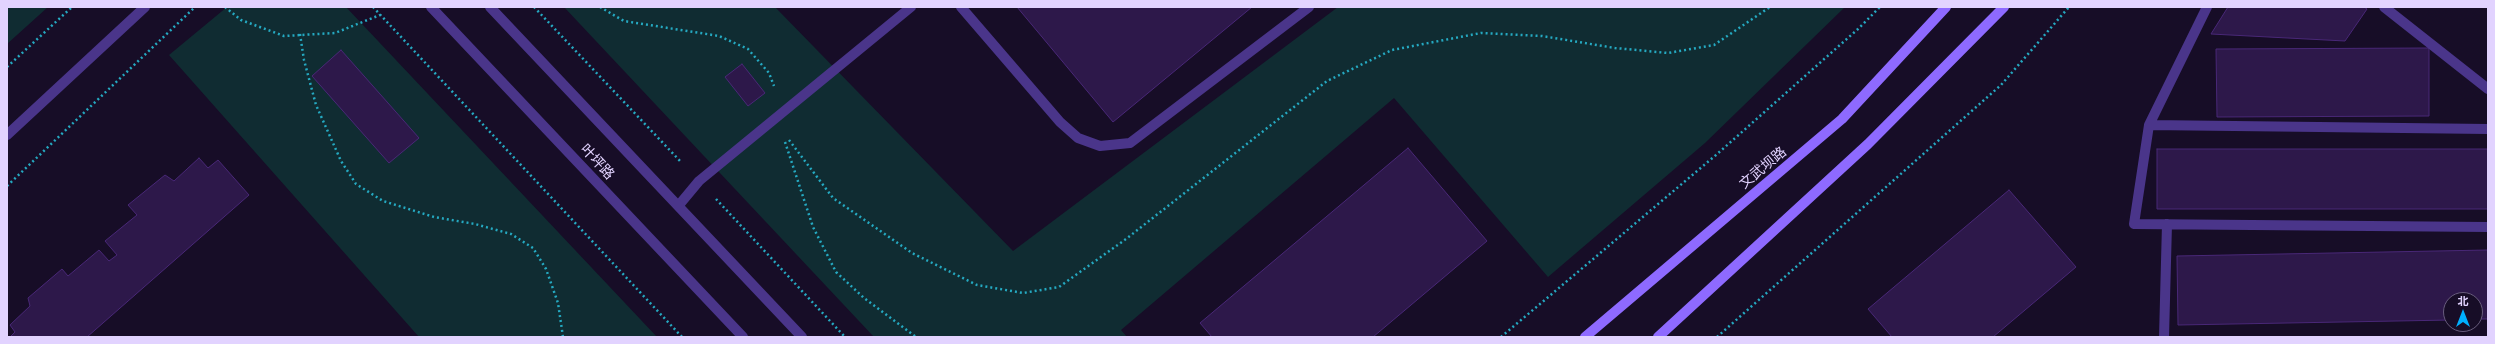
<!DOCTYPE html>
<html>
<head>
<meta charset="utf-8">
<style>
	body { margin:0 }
	#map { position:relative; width:2495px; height:344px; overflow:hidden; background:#170d27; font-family:Cabin,"Noto Sans SC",sans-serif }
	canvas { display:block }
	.frame { position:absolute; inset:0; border:8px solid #e2d3ff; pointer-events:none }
	.north { position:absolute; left:2443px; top:292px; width:40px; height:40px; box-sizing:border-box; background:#170d27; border:1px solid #685c7d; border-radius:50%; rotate:0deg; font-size:11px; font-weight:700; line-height:16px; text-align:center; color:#e2d3ff }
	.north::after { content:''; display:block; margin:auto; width:14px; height:18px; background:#00affe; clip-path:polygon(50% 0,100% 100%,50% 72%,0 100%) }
</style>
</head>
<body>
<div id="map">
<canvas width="2495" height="344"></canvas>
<div class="frame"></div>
<div class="north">北</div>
</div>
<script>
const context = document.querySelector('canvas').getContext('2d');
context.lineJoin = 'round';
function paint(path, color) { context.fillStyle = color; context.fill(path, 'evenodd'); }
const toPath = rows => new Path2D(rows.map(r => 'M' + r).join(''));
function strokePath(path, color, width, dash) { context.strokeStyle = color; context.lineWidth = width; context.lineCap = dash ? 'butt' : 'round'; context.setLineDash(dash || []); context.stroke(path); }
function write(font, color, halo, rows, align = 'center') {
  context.font = font + ' Cabin,"Noto Sans SC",sans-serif'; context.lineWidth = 3; context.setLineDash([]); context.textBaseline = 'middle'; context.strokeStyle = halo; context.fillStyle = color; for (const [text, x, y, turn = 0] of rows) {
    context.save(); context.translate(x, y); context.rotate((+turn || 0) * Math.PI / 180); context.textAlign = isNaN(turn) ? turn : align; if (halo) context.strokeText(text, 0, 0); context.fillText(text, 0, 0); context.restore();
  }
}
paint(toPath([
	[7,7,48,7,7,44],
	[227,7,346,7,657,337,419,337,169,55],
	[564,7,775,7,1013,251,1338,7,1845,7,1705,143,1548,277,1394,98,1121,330,1127,337,874,337]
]), '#102c32');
const building = toPath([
	[1017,7,1252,7,1113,122,1017,7],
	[2228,7,2364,7,2367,9,2345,41,2211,34,2228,7],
	[2429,48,2429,116,2217,117,2216,49,2429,48],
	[341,50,419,138,389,163,312,76,341,50],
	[742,64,765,93,748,106,725,77,742,64],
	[1408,148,1487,241,1373,337,1212,337,1200,323,1408,148],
	[2157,149,2488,149,2488,209,2157,209,2157,149],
	[199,158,208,168,218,160,249,195,87,337,10,337,15,332,10,325,30,306,28,298,62,269,68,276,99,250,109,261,117,255,105,241,137,215,128,205,165,175,174,181,199,158],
	[2009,190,2076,267,1993,337,1892,337,1868,309,2009,190],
	[2488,250,2488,319,2475,319,2475,300,2451,300,2451,320,2178,325,2177,256,2488,250]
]);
paint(building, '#2d184a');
strokePath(building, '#492877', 1);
strokePath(toPath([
	[225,7,241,20,284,36,335,33,380,15],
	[373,7,682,337],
	[534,7,681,162],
	[600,7,624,21,719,36,748,49,769,73,774,86],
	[300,34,304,60,316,105,341,161,356,184,383,201,434,217,475,224,511,234,533,248,546,269,558,303,563,337],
	[7,67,72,7],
	[789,140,833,198,912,253,977,285,1023,293,1059,287,1126,239,1327,81,1392,50,1481,33,1542,36,1615,48,1668,53,1714,45,1770,7],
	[785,142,813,227,836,272,864,298,916,337],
	[7,186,195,7],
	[716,199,845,337],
	[1501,337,1716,155,1858,29,1880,7],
	[1717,337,2001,85,2069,7]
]), '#25a9c1', 2.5, [2, 3]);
strokePath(toPath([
	[961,7,1060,122,1078,138,1100,146,1130,143,1309,7],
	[2207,7,2149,125,2134,224,2488,227],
	[2149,125,2488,129],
	[679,205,699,181,911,7],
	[2164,337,2167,224]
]), '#4a358a', 10);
strokePath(toPath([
	[431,7,743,337],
	[490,7,802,337],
	[2384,7,2488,89],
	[7,135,145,7]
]), '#4a358a', 10);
strokePath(toPath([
	[1585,337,1842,119,1946,7],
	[1658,337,1868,144,2004,7]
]), '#8e6aff', 10);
write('14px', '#e2d3ff', '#170d27', [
	["叶坪路",597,162,47],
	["文武坝路",1763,168,-40]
]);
</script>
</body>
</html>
